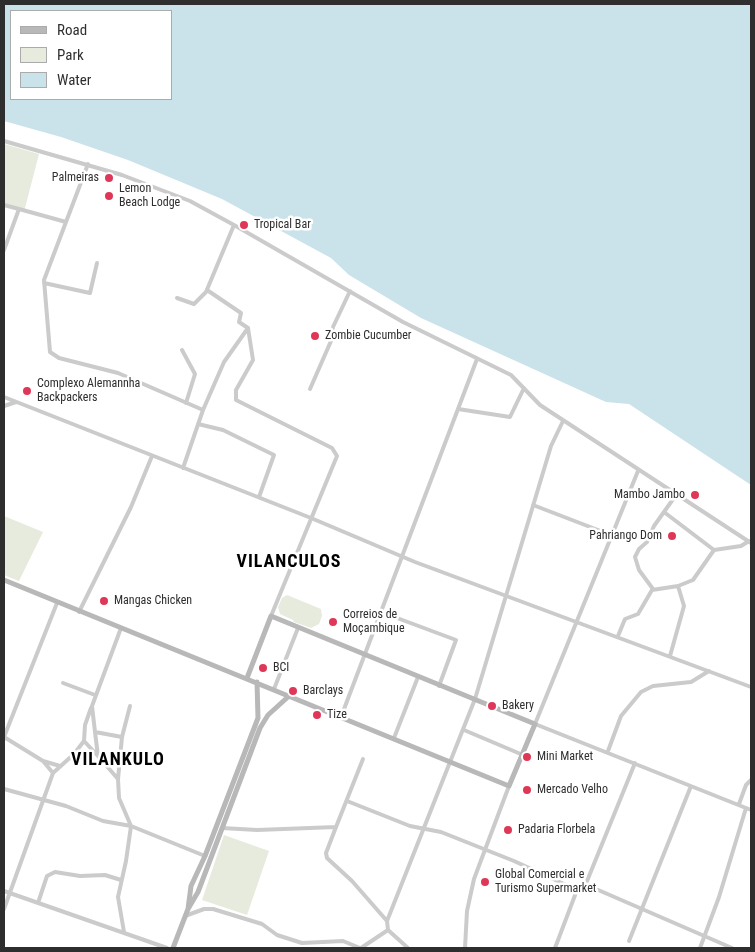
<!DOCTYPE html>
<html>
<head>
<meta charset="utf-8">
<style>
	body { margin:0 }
	#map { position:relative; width:755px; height:952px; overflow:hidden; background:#fff; font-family:"Roboto Condensed",sans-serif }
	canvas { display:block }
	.frame { position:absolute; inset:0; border:5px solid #2e2e2e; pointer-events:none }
	.legend { position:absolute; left:10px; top:10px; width:162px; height:90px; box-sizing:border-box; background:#fff; border:1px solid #ababab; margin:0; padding:6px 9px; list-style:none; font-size:15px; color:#2e2e2e }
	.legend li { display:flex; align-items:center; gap:10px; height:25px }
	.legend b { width:25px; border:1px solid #ababab }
</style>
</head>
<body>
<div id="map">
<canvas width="755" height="952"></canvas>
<div class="frame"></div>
<ul class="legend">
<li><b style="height:6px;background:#b8b8b8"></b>Road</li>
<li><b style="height:14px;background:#e6ebdd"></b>Park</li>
<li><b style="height:14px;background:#cae2ea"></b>Water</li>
</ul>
</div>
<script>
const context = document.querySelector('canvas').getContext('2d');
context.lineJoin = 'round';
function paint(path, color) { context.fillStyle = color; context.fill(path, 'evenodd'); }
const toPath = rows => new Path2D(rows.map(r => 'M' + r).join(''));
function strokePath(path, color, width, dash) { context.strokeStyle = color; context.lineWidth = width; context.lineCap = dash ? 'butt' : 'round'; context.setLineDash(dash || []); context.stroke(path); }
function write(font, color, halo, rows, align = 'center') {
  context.font = font + ' "Roboto Condensed",sans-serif'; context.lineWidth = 5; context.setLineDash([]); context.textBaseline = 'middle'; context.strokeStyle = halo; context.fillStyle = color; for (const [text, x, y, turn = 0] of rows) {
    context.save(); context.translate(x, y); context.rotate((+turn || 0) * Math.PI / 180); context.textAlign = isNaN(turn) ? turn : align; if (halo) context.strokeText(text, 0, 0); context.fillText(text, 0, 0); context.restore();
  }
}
paint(toPath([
	[4,144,39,154,24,212,4,203],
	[4,516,43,532,19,581,4,575],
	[287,595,321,609,322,616,319,624,311,628,294,622,293,620,280,614,278,607,282,598],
	[224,835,269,851,247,915,202,900]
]), '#e6ebdd');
paint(toPath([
	[4,4,751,4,751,485,629,404,606,402,421,318,349,275,331,258,222,199,128,160,61,137,4,121],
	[11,11,171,11,171,99,11,99]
]), '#cae2ea');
strokePath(toPath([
	[4,141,122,175,190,201,234,225,403,322,511,375,540,405,751,543],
	[88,164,44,280,50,352,59,358,118,373,203,410],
	[4,205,19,209],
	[4,250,19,209,66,222],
	[44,283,90,293,97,263],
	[207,290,241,313,239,322,248,328,253,360,236,390,236,400,332,448,337,456,271,616],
	[177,298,194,304,206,292,234,225],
	[182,350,195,374,186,403],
	[310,389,331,341,333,327,350,291],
	[4,397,311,518,415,562,751,687],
	[4,406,16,402],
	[458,409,510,417,524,388],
	[198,424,223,430,274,455,259,497],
	[183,468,203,410,224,362,248,328],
	[638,471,535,724,751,810],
	[533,505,611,535],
	[664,512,714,550],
	[653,589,639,570,635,557,639,549,647,542,654,526,676,495],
	[79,612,131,507,152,456],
	[381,612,456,640,439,686],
	[618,636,625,619,638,614,652,590,678,586,693,580,714,550,741,546,749,541],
	[670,656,684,606,678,586],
	[63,683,95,695],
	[274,689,298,628],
	[341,717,477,359],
	[464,730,523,755],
	[95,732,98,756,118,779],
	[4,737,57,603],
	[4,737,43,761,60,766],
	[122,737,130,706],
	[394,738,418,677],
	[84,741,98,756],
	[608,751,621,716,641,692,653,686,691,682,709,671],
	[43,761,53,773],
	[4,789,66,806,103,821,131,826,119,798,118,779,122,737,95,732,92,706,121,628],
	[347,801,410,826,441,832,514,861,577,890,589,886,732,948],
	[739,804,746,785,751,780],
	[336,827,326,853,327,858,352,881,387,921],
	[222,828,257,830,336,827,363,759],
	[585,886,635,763],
	[4,891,167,948],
	[38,903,47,876,55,872,80,876,105,875,121,880],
	[4,909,53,773,74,754,84,741,85,725,91,708],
	[185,916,204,909,213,909,262,924,277,935,302,943,343,941,360,948],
	[124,932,118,897,126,861,131,826,205,856],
	[629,941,691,786],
	[361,948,388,930],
	[408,948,388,930,387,921,475,699,551,446,563,421],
	[465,948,467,911,474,879,509,786],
	[555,948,577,890],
	[700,948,719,897,746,808]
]), '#cbcbcb', 4);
strokePath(toPath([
	[4,580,509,786,535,724,271,616,247,678],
	[188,909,198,892,260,728,268,715,289,696],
	[173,948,188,909,191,886,205,856,258,718,257,682]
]), '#b8b8b8', 5);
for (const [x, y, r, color] of [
	[109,178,5,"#de3758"],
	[109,196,5,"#de3758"],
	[244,225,5,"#de3758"],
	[315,336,5,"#de3758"],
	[27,391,5,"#de3758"],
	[695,495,5,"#de3758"],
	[672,536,5,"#de3758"],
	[104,601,5,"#de3758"],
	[333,622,5,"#de3758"],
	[263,668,5,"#de3758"],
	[293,691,5,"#de3758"],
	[492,706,5,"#de3758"],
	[317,715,5,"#de3758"],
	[527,757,5,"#de3758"],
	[527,790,5,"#de3758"],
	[508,830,5,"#de3758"],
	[485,882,5,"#de3758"]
]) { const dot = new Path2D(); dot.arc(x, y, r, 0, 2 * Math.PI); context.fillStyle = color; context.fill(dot); strokePath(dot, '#fff', 2); }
write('12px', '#2e2e2e', '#fff', [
	["Palmeiras",99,178,"right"],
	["Lemon",119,189],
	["Beach Lodge",119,203],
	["Tropical Bar",254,225],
	["Zombie Cucumber",325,336],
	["Complexo Alemannha",37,384],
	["Backpackers",37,398],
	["Mambo Jambo",685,495,"right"],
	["Pahriango Dom",662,536,"right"],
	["Mangas Chicken",114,601],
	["Correios de",343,615],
	["Moçambique",343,629],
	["BCI",273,668],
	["Barclays",303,691],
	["Bakery",502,706],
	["Tize",327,715],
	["Mini Market",537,757],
	["Mercado Velho",537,790],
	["Padaria Florbela",518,830],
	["Global Comercial e",495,875],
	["Turismo Supermarket",495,889]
], 'left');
context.letterSpacing = '1px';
write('bold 18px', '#000', '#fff', [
	["VILANCULOS",289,562],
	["VILANKULO",118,760]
]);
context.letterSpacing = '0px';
</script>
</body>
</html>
